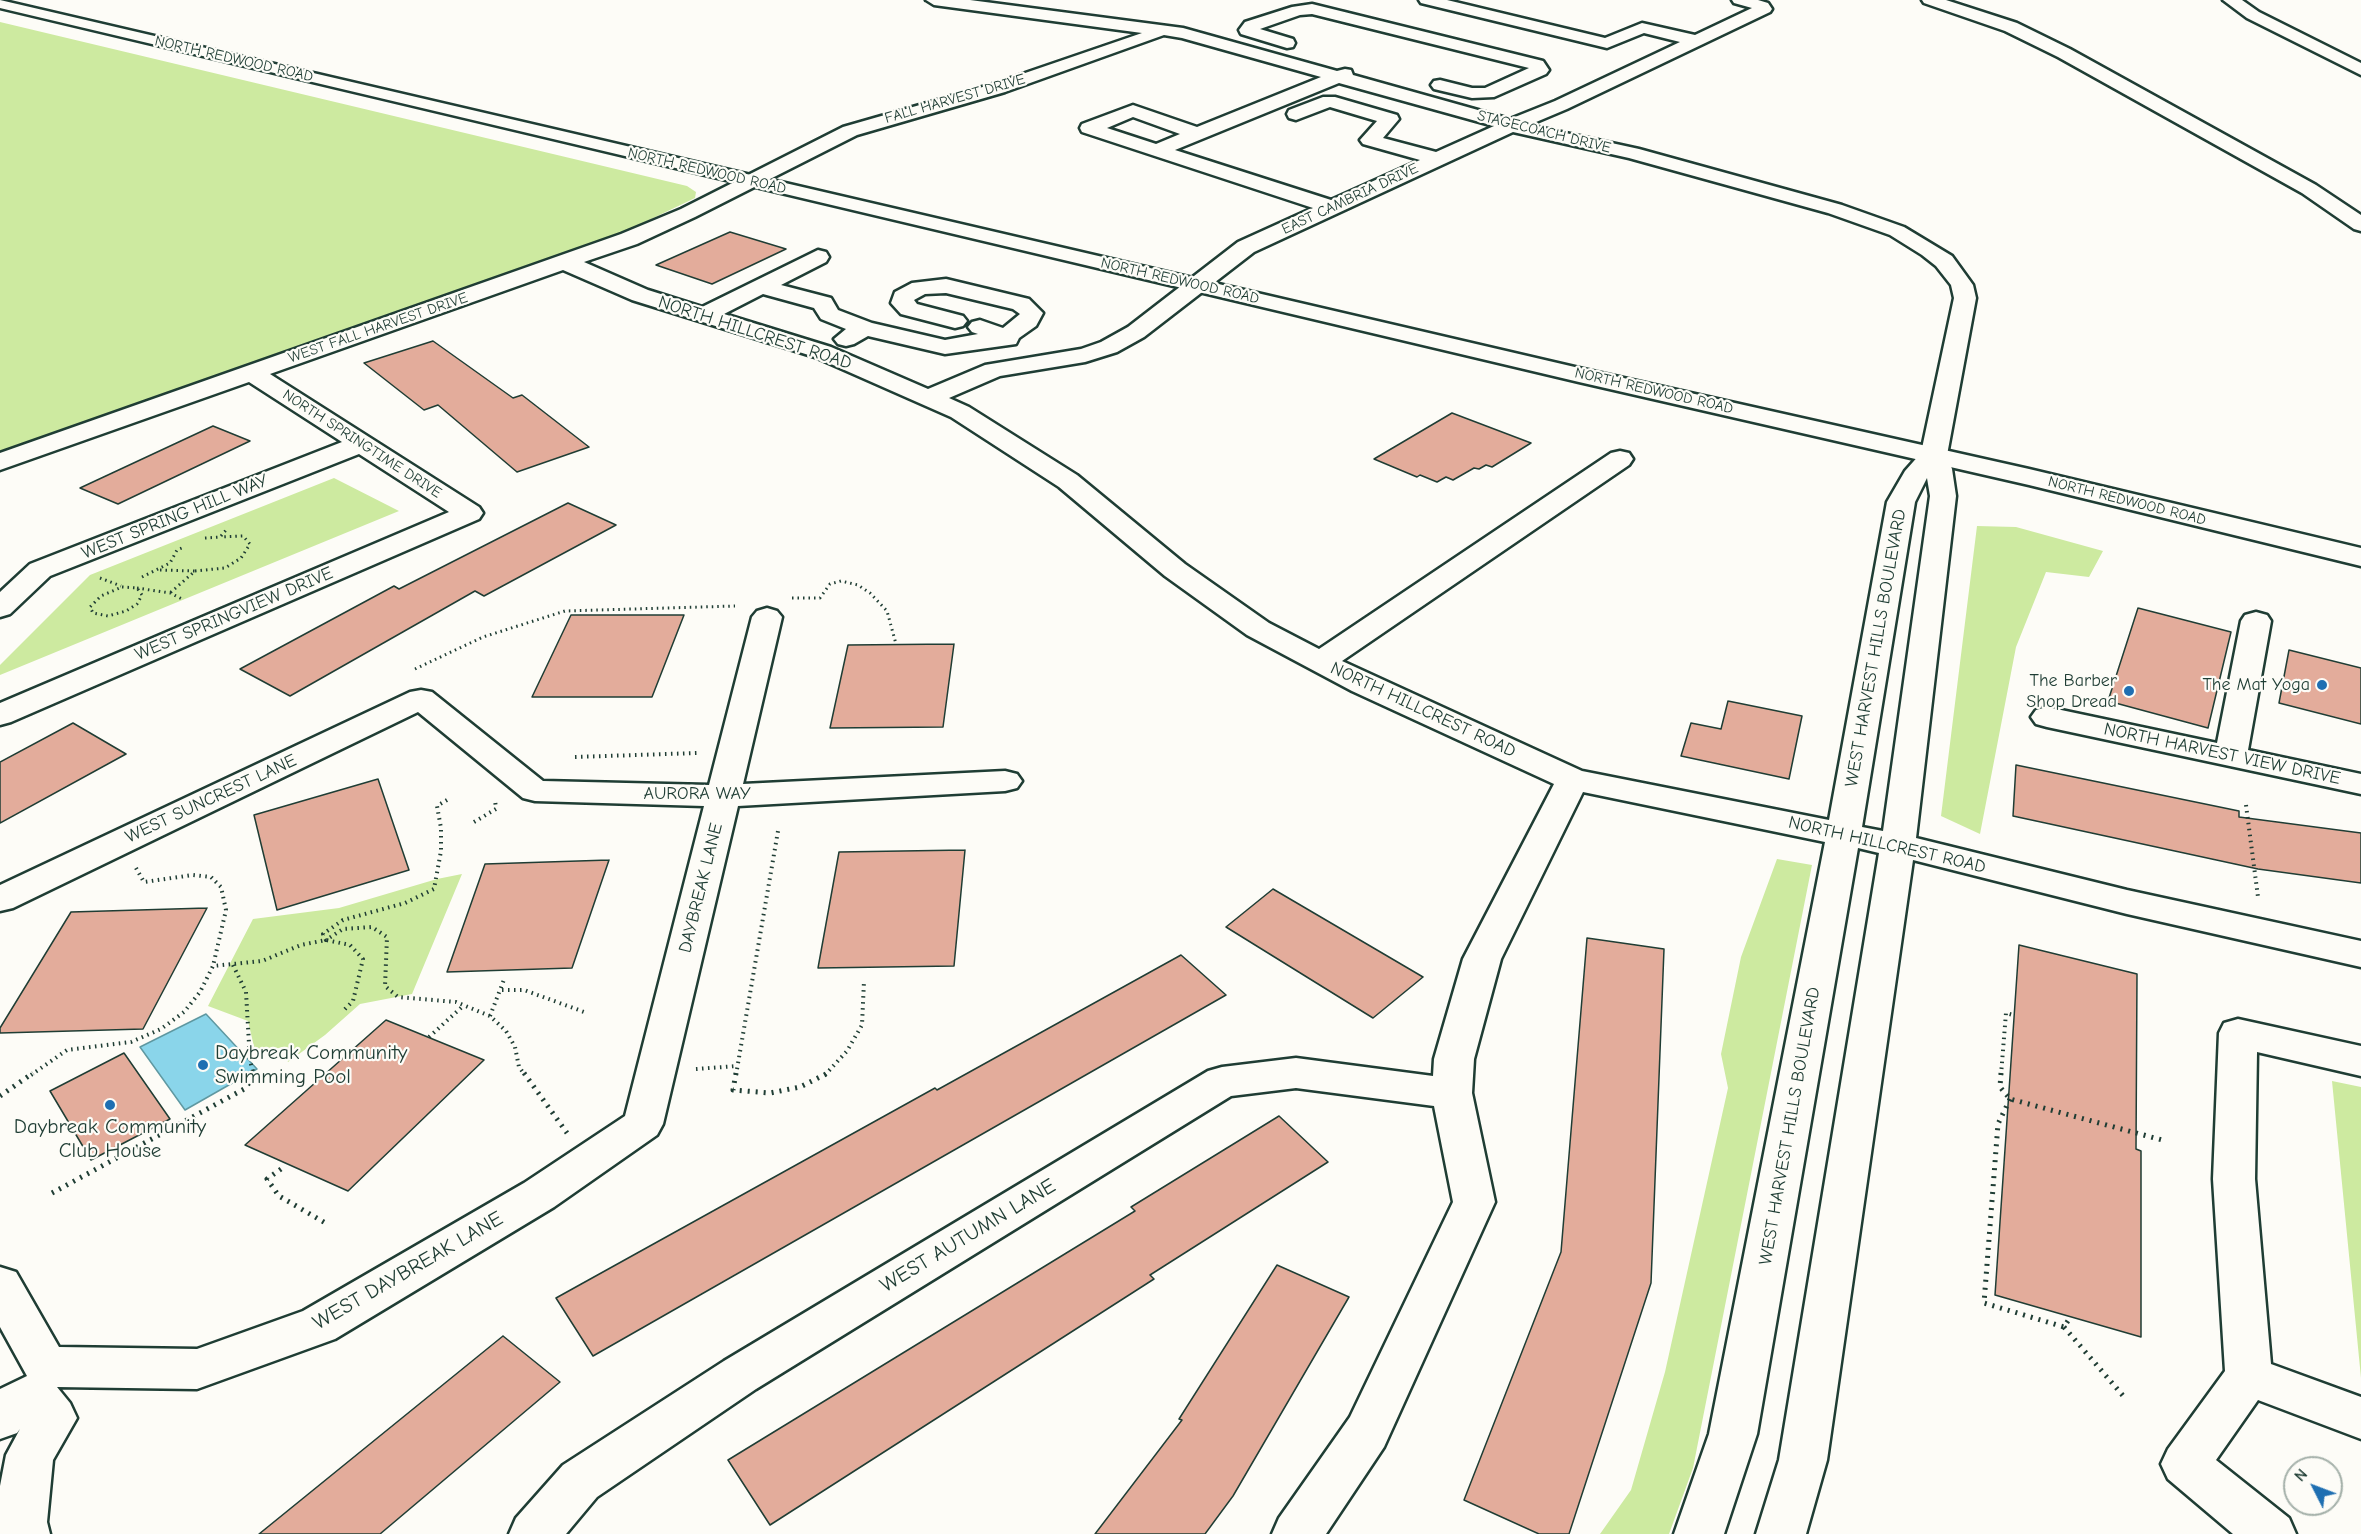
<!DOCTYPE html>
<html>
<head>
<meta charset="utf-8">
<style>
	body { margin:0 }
	#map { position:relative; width:2361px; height:1534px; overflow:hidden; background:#fdfcf7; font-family:"Comic Neue",sans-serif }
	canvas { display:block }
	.north { position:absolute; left:2283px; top:1456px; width:60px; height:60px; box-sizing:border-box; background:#fdfcf7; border:2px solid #a4b0a9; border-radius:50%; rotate:312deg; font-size:16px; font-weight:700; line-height:24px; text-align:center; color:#1f3d34 }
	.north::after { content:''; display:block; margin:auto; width:21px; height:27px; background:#1f6fb2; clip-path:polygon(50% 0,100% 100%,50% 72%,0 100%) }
</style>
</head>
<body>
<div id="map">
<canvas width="2361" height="1534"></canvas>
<div class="north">N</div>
</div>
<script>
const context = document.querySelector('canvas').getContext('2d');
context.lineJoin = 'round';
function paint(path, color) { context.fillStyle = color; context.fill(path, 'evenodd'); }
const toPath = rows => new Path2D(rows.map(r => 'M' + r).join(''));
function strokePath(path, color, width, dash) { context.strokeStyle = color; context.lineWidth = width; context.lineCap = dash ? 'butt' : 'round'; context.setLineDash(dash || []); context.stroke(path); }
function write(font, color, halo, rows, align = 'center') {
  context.font = font + ' "Comic Neue",sans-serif'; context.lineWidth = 4.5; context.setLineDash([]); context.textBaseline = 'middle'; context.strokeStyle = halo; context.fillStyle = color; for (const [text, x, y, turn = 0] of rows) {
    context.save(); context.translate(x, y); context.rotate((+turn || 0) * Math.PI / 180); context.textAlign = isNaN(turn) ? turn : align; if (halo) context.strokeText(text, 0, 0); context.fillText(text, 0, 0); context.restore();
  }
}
paint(toPath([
	[0,22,687,186,696,192,695,198,622,233,570,252,0,453],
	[334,478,399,511,0,675,0,665,90,575],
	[1977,526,2016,527,2103,551,2089,577,2046,572,2016,647,1980,834,1941,816],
	[1777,859,1812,865,1693,1468,1669,1534,1600,1534,1631,1490,1665,1372,1728,1088,1721,1054,1741,957],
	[462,874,412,994,360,1004,325,1035,288,1062,282,1047,256,1055,248,1021,208,1006,253,919,339,908,437,879],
	[2332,1081,2361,1087,2361,1378]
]), '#cdeaa0');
const water = toPath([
	[206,1014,257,1069,185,1110,140,1047,206,1014]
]);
paint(water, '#8ad5ea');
strokePath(water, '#5f98a1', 1.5);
const building = toPath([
	[730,232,786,249,712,284,656,265,730,232],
	[433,341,513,398,522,395,589,447,517,472,438,405,424,410,364,363,433,341],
	[1452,413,1531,443,1492,467,1486,465,1479,469,1474,468,1453,480,1446,477,1437,482,1420,475,1417,477,1374,459,1452,413],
	[213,426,250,441,118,504,80,488,213,426],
	[568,503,616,525,484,596,475,591,290,696,240,669,394,586,399,589,568,503],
	[2138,608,2231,632,2208,728,2108,701,2138,608],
	[571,615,684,615,652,697,532,697,571,615],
	[954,644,943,727,830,728,848,645,954,644],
	[2289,650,2361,668,2361,724,2279,703,2289,650],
	[1728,701,1802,716,1789,779,1681,756,1691,723,1721,729,1728,701],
	[73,723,126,754,0,823,0,762,73,723],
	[2016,765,2239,811,2239,817,2361,833,2361,883,2258,869,2013,816,2016,765],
	[378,779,409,870,277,910,254,815,378,779],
	[965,850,954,966,818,968,839,852,965,850],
	[609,860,572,968,447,972,485,864,609,860],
	[1273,889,1423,977,1373,1018,1226,927,1273,889],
	[207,908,143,1029,0,1033,0,1028,71,912,207,908],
	[1587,938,1664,949,1651,1283,1569,1534,1539,1534,1464,1500,1561,1252,1587,938],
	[2019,945,2137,974,2136,1149,2141,1151,2141,1337,1995,1295,2019,945],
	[1181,955,1226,995,593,1356,556,1298,935,1088,937,1090,1181,955],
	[386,1020,484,1060,348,1191,245,1145,386,1020],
	[124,1053,170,1119,91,1160,50,1091,124,1053],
	[1279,1116,1328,1162,1150,1275,1154,1279,770,1525,728,1460,1135,1211,1131,1207,1279,1116],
	[1277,1265,1349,1297,1233,1496,1205,1534,1095,1534,1182,1420,1179,1419,1277,1265],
	[503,1336,560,1382,380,1534,259,1534,503,1336]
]);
paint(building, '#e3ac9b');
strokePath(building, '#1f3d34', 1.5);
const minor = toPath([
	[926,0,970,0,1183,28,1337,71,1345,69,1351,70,1353,75,1510,119,1555,101,1680,42,1644,33,1607,48,1421,3,1419,0,1447,0,1605,38,1642,23,1695,35,1752,8,1734,3,1732,0,1758,0,1768,3,1772,9,1770,12,1567,109,1529,125,1639,149,1842,205,1904,227,1952,256,1973,285,1976,298,1947,455,1952,469,1956,496,1916,838,2127,890,2361,941,2361,967,2127,914,1913,860,1827,1460,1806,1534,1756,1534,1779,1460,1879,853,1858,848,1757,1434,1724,1534,1674,1534,1709,1434,1825,842,1583,792,1501,959,1474,1059,1472,1093,1495,1202,1384,1447,1326,1534,1272,1534,1279,1518,1350,1417,1453,1202,1434,1106,1296,1088,1231,1096,756,1389,597,1497,566,1534,509,1534,516,1518,563,1465,724,1361,1208,1071,1222,1067,1296,1058,1433,1076,1434,1059,1463,959,1554,784,1352,691,1247,635,1165,576,1059,487,951,417,815,357,632,300,563,270,270,374,479,507,483,513,479,519,11,722,0,725,0,703,449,512,359,454,50,576,10,614,0,617,0,592,30,564,342,442,249,382,0,470,0,453,621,234,681,209,843,127,993,84,1142,33,934,5,926,0],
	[1164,35,1182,38,1321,77,1197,127,1133,105,1082,124,1080,128,1082,132,1313,208,1238,242,1128,327,1101,342,1081,349,985,365,928,389,831,347,724,314,763,294,814,308,821,319,846,329,834,339,838,344,846,346,854,344,868,336,945,354,1016,344,1019,338,1036,326,1043,313,1029,299,946,279,912,283,895,292,891,303,901,314,955,328,963,326,967,321,963,316,917,304,914,300,925,294,946,293,1013,309,1020,314,1003,328,980,320,972,322,968,327,972,332,978,334,945,340,872,323,838,310,831,298,781,285,826,262,829,257,826,252,818,250,702,307,648,290,584,262,637,244,695,217,857,135,1005,92,1164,35],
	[1339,83,1494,126,1436,152,1383,138,1399,119,1397,115,1335,97,1323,97,1289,110,1287,114,1289,118,1296,120,1330,107,1377,121,1360,140,1363,144,1420,160,1331,200,1175,150,1339,83],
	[1133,117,1180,134,1156,144,1107,128,1133,117],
	[1513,132,1629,158,1828,213,1890,235,1922,255,1936,266,1951,285,1954,298,1921,453,1905,471,1887,502,1829,820,1582,771,1342,661,1629,465,1633,459,1629,453,1620,451,1611,453,1319,649,1269,623,1185,564,1077,475,969,407,949,398,1000,376,1085,362,1117,352,1144,337,1254,252,1513,132],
	[1927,478,1930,496,1883,831,1862,827,1915,502,1927,478],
	[1922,0,1946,0,2017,23,2070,49,2316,185,2361,215,2361,231,2354,229,2302,193,2058,57,2005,31,1924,3,1922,0],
	[2223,0,2242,0,2259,12,2361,63,2361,75,2247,18,2223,0],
	[1312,4,1543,61,1549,70,1546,74,1494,97,1472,98,1434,89,1431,85,1434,81,1440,80,1472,88,1485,88,1529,68,1312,14,1300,15,1260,29,1293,39,1295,43,1293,47,1287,48,1241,34,1239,30,1245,22,1292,7,1312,4],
	[767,608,777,611,782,617,743,784,1005,771,1017,774,1022,781,1017,788,1005,791,738,806,663,1124,657,1135,554,1207,335,1339,197,1389,57,1387,70,1403,77,1418,53,1460,47,1522,50,1534,0,1534,0,1486,6,1455,20,1429,17,1433,0,1439,0,1389,27,1376,0,1327,0,1267,16,1272,59,1347,197,1349,303,1311,524,1183,625,1116,704,806,535,801,523,798,418,712,13,908,0,911,0,885,410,692,421,690,432,692,543,781,709,785,752,617,757,611,767,608],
	[2256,612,2267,615,2271,621,2248,750,2361,774,2361,794,2047,727,2036,724,2031,717,2036,710,2047,707,2217,743,2241,621,2245,615,2256,612],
	[2238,1019,2361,1046,2361,1076,2257,1052,2255,1179,2271,1364,2361,1397,2361,1439,2258,1400,2216,1460,2289,1518,2296,1534,2233,1534,2168,1479,2161,1464,2168,1449,2225,1371,2213,1179,2219,1033,2224,1023,2238,1019]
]);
const major = toPath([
	[0,0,1579,368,2029,469,2361,548,2361,566,2029,485,1579,382,0,8,0,0]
]);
strokePath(minor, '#1f3d34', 5);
strokePath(major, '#1f3d34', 5);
strokePath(toPath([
	[205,538,220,537,227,529],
	[160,570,195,571,170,593],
	[195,571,225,568,241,558,250,544,243,536,221,537],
	[142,577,170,563,177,550,182,548],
	[100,578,121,586],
	[122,587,137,588,142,595,137,604,126,611,108,616,93,613,90,607,101,596,122,587],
	[137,588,170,593,184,600],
	[792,598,820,598,830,584,841,581,858,585,870,593,887,611,896,644],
	[415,669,483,637,565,611,735,606]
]), '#1f3d34', 3, [1.5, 4]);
strokePath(toPath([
	[575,757,697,753],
	[447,800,437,806,441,828,441,851,434,889,405,903,343,920,323,934,326,940,343,929,372,927,387,937,385,986,398,997,456,1002,490,1016,506,1031,515,1047,519,1067,525,1075],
	[2246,805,2258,897],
	[474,822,496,809,495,800],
	[136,868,144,882,193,875,211,877,221,887,226,910,213,966],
	[233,965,246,992,250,1061,254,1075],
	[502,990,524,990,587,1013],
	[490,1016,505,977],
	[429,1037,463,1006],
	[696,1069,737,1066],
	[31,1075,67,1050,131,1042,161,1029,184,1012,200,992,213,966,262,961,301,945,326,940,350,945,363,959,353,1001,342,1012],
	[736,1075,778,831],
	[825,1075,847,1051,862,1025,864,981],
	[2001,1075,2006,1013,2013,1015]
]), '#1f3d34', 4, [1.5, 4.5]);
strokePath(toPath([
	[524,1073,567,1133],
	[736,1073,733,1090,770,1093,800,1087,828,1073],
	[2001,1073,2000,1087,2010,1099,2166,1141],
	[0,1096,33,1073],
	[2010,1099,1998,1124,1984,1303,2064,1327,2071,1316],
	[281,1169,267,1179,279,1196,329,1225],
	[52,1193,246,1088,254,1073],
	[2064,1327,2125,1398]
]), '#1f3d34', 5, [2, 6]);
paint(minor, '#fdfcf7');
paint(major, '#fdfcf7');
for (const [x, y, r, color] of [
	[2322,685,6,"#1f6fb2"],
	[2129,691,6,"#1f6fb2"],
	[203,1065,6,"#1f6fb2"],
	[110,1105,6,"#1f6fb2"]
]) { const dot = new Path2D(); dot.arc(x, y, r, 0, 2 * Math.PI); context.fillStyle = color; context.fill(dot); strokePath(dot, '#fdfcf7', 2); }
write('15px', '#1f3d34', '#fdfcf7', [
	["NORTH REDWOOD ROAD",234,59,13],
	["FALL HARVEST DRIVE",955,99,-16],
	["STAGECOACH DRIVE",1544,132,14],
	["NORTH REDWOOD ROAD",707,171,13],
	["EAST CAMBRIA DRIVE",1350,199,-25],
	["NORTH REDWOOD ROAD",1180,281,13],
	["WEST FALL HARVEST DRIVE",378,328,-19],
	["NORTH REDWOOD ROAD",1654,391,13],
	["NORTH SPRINGTIME DRIVE",362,444,33],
	["NORTH REDWOOD ROAD",2127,501,14]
]);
write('18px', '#1f3d34', '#fdfcf7', [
	["NORTH HILLCREST ROAD",755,333,18],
	["WEST SPRING HILL WAY",175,517,-22],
	["WEST SPRINGVIEW DRIVE",234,614,-23],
	["WEST HARVEST HILLS BOULEVARD",1876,648,-80],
	["NORTH HILLCREST ROAD",1423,710,25],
	["NORTH HARVEST VIEW DRIVE",2222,754,12],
	["AURORA WAY",697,794],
	["WEST SUNCREST LANE",211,799,-25],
	["NORTH HILLCREST ROAD",1887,845,13],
	["DAYBREAK LANE",701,888,-76],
	["WEST HARVEST HILLS BOULEVARD",1790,1126,-80]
]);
write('18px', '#1f3d34', '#fdfcf7', [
	["The Barber",2117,681],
	["Shop Dread",2117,702],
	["The Mat Yoga",2310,685]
], 'right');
write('21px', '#1f3d34', '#fdfcf7', [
	["Daybreak Community",215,1053],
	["Swimming Pool",215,1077],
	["Daybreak Community",110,1127,"center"],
	["Club House",110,1151,"center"]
], 'left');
write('21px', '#1f3d34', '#fdfcf7', [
	["WEST AUTUMN LANE",968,1236,-31],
	["WEST DAYBREAK LANE",408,1271,-30]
]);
</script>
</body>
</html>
